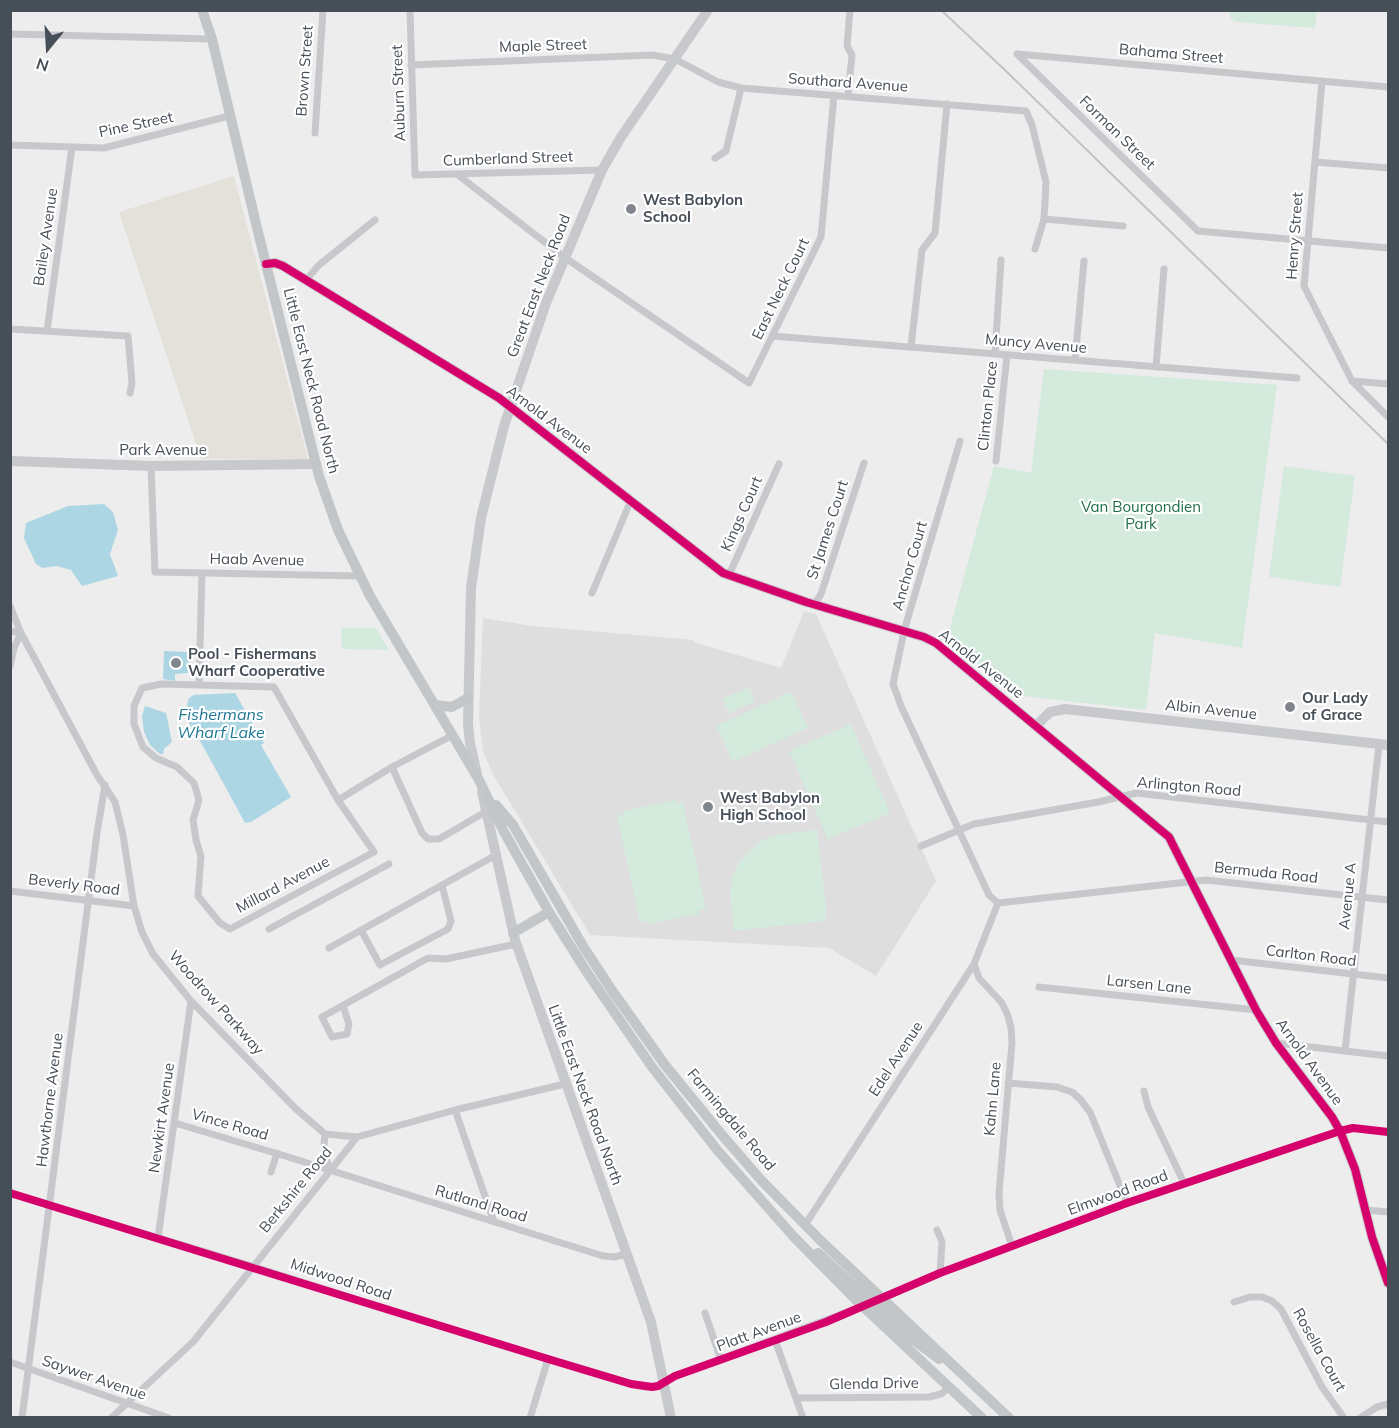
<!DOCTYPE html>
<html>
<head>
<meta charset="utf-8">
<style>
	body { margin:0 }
	#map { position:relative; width:1399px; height:1428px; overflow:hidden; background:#ededed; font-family:Mulish,sans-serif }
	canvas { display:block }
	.frame { position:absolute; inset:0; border:12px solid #464e57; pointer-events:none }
	.north { position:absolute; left:18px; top:18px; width:60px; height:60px; -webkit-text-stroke:4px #fff; paint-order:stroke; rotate:198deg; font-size:16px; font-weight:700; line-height:24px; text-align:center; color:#464e57 }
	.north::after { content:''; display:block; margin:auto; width:21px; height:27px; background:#464e57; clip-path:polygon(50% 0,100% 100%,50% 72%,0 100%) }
</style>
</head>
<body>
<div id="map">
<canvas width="1399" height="1428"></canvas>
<div class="frame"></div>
<div class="north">N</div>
</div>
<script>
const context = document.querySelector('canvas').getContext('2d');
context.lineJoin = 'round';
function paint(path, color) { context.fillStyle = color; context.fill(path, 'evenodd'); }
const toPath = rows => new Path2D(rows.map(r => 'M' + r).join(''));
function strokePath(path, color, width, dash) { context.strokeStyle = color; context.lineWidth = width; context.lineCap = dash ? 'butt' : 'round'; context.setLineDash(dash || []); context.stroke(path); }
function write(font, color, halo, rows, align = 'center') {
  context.font = font + ' Mulish,sans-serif'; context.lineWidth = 4.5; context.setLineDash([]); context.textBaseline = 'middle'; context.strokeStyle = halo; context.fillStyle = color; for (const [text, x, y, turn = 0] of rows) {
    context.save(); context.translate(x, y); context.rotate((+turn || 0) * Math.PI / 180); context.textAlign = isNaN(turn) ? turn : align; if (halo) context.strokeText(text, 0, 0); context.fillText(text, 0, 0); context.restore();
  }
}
paint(toPath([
	[234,176,308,459,201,459,119,212]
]), '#e3e1da');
paint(toPath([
	[804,611,816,614,936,881,876,976,829,948,590,935,494,776,483,752,479,717,483,618,532,626,694,640,693,642,781,668]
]), '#dfdede');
paint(toPath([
	[1230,11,1317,11,1315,28,1235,22,1230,17],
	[1044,369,1277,385,1242,648,1155,633,1146,710,1015,695,947,639,994,466,1031,473],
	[1284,466,1355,476,1340,587,1269,577],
	[341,628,376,628,389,650,342,649],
	[749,687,755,701,729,713,722,699],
	[791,692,808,728,733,762,716,726],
	[851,724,890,813,828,839,789,751],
	[674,800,675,803,683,802,706,909,698,910,699,914,648,924,647,921,640,923,617,816,624,814,624,811],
	[817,830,827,916,823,921,734,931,730,893,732,877,739,863,751,849,765,839,780,834]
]), '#d3eadd');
paint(toPath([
	[104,504,113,512,118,530,110,554,118,576,82,586,71,570,57,566,42,568,36,564,24,538,26,523,68,506],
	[164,651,190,652,188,673,175,674,175,681,163,679],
	[235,693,264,743,261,745,291,797,251,822,245,823,204,748,189,723,187,705,189,698,194,695],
	[145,706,166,713,172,742,164,749,163,754,160,754,150,745,144,732,142,716]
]), '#acd6e4');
strokePath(toPath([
	[410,10,415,175,602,170],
	[10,34,212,39],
	[1017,54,1198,231,1388,248],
	[1017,54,1388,87],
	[411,65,652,55,675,59,718,82,741,88,1026,111,1032,125,1046,182,1044,219,1035,249],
	[1322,81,1304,286,1352,381,1388,417],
	[848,96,852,55,847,46,850,10],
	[315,133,323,10],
	[10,145,104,148,229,116],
	[715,158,726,151,741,88],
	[1315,162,1388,168],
	[458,175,564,257,749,383,821,237,834,95],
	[1044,219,1123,226],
	[306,280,319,265,375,220],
	[10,329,128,336,132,383,130,393],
	[47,331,72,147],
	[772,336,1297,378],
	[911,347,922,250,935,233,947,104],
	[995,354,1001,260],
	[1075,360,1084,261],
	[1156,367,1164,269],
	[1352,381,1388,384],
	[960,441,904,631,893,684,901,706,989,895,998,903],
	[996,461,1007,355],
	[151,466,155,572,359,576],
	[729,575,779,464],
	[592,593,631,500],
	[814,605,821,594,864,463],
	[10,606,21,633,97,775,115,802,123,835,134,906,142,932,153,954,191,1001,295,1108,325,1134,357,1137],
	[10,631,21,633,14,648,10,666],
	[199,685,202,573],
	[392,767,422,833,428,839,439,839,487,811],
	[338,800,274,687,161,684,142,688,134,706,134,724,143,747,156,758,177,767,194,783,199,800,193,820,196,840,201,856,198,896,220,923,230,929,374,852,338,800,392,767,453,735],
	[921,846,974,824,1098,802,1137,793,1388,822],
	[10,891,134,906],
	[998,903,1206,880,1388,900],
	[269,929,389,864],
	[361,930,380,965,448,929,451,921,442,885],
	[329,948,496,855],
	[1231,960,1388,978],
	[974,964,979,978,1002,1003,1008,1016,1011,1028,1012,1043,999,1193,1000,1210,1012,1246],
	[1039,987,1256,1010],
	[343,1006,349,1024,347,1034,332,1037,322,1017,428,958,446,959,516,944],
	[1276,1043,1388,1056],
	[1345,1051,1379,744],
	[1008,1083,1057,1087,1072,1092,1080,1099,1090,1112,1127,1203],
	[1144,1091,1148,1107,1184,1183],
	[455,1110,494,1222],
	[175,1123,285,1156,603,1256,615,1257,626,1254],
	[325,1134,324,1146,329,1171],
	[271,1172,277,1153],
	[10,1193,252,1266,468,1335,644,1387,658,1386,675,1376,866,1305],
	[1366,1210,1388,1212],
	[805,1225,974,964,998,903],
	[937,1230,942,1242,940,1273],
	[158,1238,191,1001],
	[879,1300,940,1273,1127,1203,1340,1131,1353,1128,1388,1132],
	[1234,1302,1250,1297,1262,1297,1272,1301,1281,1309,1322,1387,1344,1418],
	[705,1313,721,1360],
	[775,1340,803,1418],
	[10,1362,169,1418],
	[796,1398,929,1397,941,1394,950,1387],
	[22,1418,97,833,105,785],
	[111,1418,193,1342,357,1137,455,1110,565,1084],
	[530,1418,548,1359],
	[1360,1418,1377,1407,1388,1404]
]), '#c7c8cb', 7);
strokePath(toPath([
	[266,264,275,263,283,266,499,398,723,573,806,602,924,637,936,643,1169,837,1256,1010,1276,1043,1332,1117,1340,1131,1355,1169,1372,1237,1388,1283],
	[10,461,151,466,316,464],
	[1037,725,1050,712,1065,709,1388,745],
	[477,774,470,743,468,724,471,588,481,518,504,426,546,303,602,170,621,137,708,10],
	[482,792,515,940,651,1322,671,1418]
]), '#c8c9cc', 10);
strokePath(toPath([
	[202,10,212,39,258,232,319,476,338,530,370,596,479,780,504,832,549,912,588,974,652,1067,718,1151,793,1236,854,1298,982,1418],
	[435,705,452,707,468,698],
	[496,805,513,825,583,946,611,989,665,1065,722,1135,761,1180,820,1240,1009,1418],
	[513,933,549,912],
	[818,1253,907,1335,939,1359]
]), '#c3c6c9', 10);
strokePath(toPath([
	[941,10,1007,72,1388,444]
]), '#c2c3c5', 2);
strokePath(toPath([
	[266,264,275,263,283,266,499,398,723,573,806,602,924,637,936,643,1169,837,1256,1010,1276,1043,1332,1117,1340,1131,1355,1169,1372,1237,1388,1283],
	[10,1193,548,1359,631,1384,652,1387,658,1386,675,1376,826,1322,940,1273,1127,1203,1340,1131,1353,1128,1388,1132]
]), '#d6006c', 8);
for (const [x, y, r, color] of [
	[631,209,6,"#80868c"],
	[176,663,6,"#80868c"],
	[1290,707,6,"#80868c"],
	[708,807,6,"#80868c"]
]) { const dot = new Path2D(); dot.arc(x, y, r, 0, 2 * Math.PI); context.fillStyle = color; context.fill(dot); strokePath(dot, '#fff', 2); }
write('15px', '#464e57', '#fff', [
	["Maple Street",543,46,-2],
	["Bahama Street",1171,54,5],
	["Brown Street",305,71,-86],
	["Southard Avenue",848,83,4],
	["Auburn Street",399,93,-92],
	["Pine Street",136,125,-12],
	["Forman Street",1117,133,44],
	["Cumberland Street",508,159,-2],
	["Henry Street",1295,236,-86],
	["Bailey Avenue",46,237,-82],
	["Great East Neck Road",539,286,-69],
	["East Neck Court",781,289,-64],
	["Muncy Avenue",1036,344,5],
	["Little East Neck Road North",311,381,76],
	["Clinton Place",988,406,-84],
	["Arnold Avenue",549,420,37],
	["Park Avenue",163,450],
	["Kings Court",742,514,-66],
	["St James Court",828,530,-72],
	["Haab Avenue",257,560,1],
	["Anchor Court",910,566,-74],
	["Arnold Avenue",981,664,38],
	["Albin Avenue",1211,710,6],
	["Arlington Road",1189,787,5],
	["Bermuda Road",1266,873,6],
	["Beverly Road",74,885,7],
	["Millard Avenue",283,885,-28],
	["Avenue A",1348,896,-84],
	["Carlton Road",1311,956,7],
	["Larsen Lane",1149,985,6],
	["Woodrow Parkway",216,1003,48],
	["Edel Avenue",896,1059,-57],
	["Arnold Avenue",1309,1062,54],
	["Little East Neck Road North",585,1095,70],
	["Kahn Lane",993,1099,-85],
	["Hawthorne Avenue",50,1100,-83],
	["Newkirt Avenue",162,1118,-82],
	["Farmingdale Road",731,1120,50],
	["Vince Road",230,1125,16],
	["Berkshire Road",296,1190,-51],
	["Elmwood Road",1118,1193,-20],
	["Rutland Road",481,1204,17],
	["Midwood Road",341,1280,18],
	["Platt Avenue",759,1332,-20],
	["Rosella Court",1319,1350,61],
	["Saywer Avenue",94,1378,19],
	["Glenda Drive",874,1384,-1]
]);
write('bold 15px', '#464e57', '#fff', [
	["West Babylon",643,200],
	["School",643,217],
	["Pool - Fishermans",188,654],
	["Wharf Cooperative",188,671],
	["Our Lady",1302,698],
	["of Grace",1302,715],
	["West Babylon",720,798],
	["High School",720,815]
], 'left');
write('15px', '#206e4a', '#fff', [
	["Van Bourgondien",1141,507],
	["Park",1141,524]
]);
write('italic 16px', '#1c7694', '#fff', [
	["Fishermans",221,715],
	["Wharf Lake",221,733]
]);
</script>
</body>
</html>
